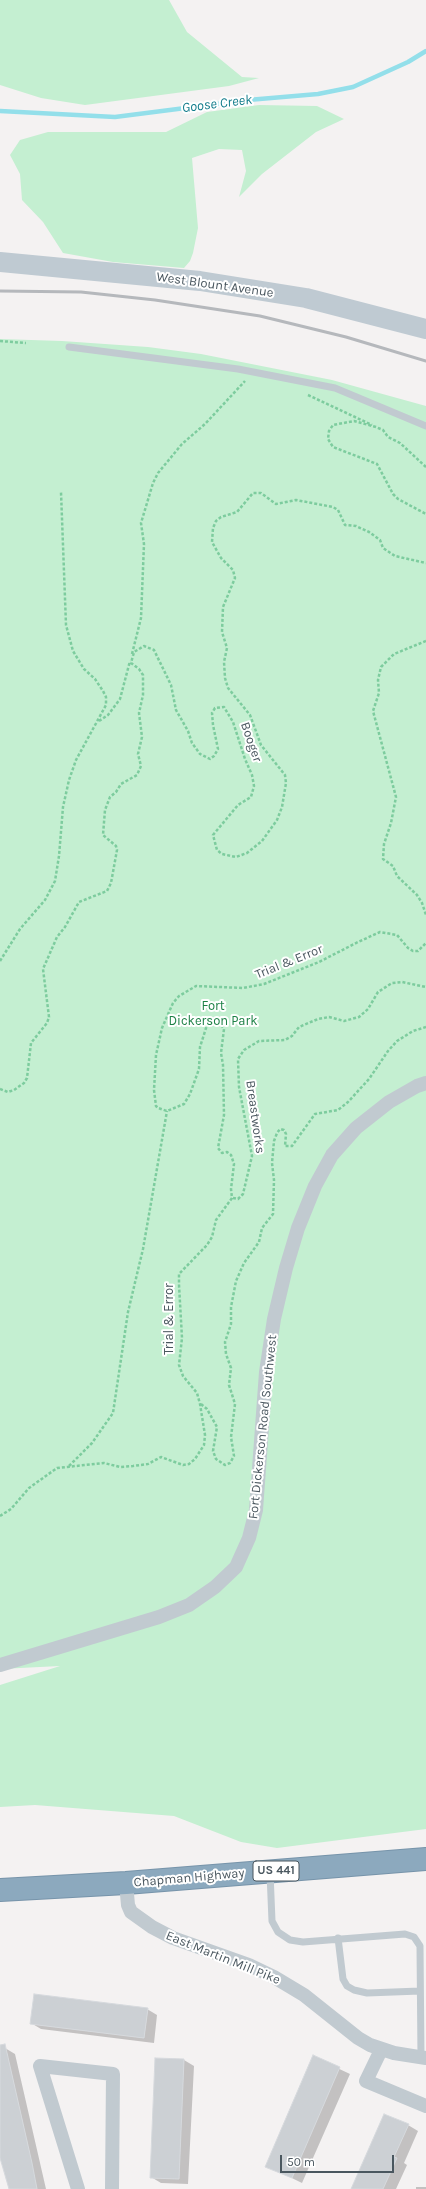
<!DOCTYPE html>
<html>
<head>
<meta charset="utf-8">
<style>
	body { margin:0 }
	#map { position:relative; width:426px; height:2189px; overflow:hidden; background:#f4f2f2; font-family:Karla,sans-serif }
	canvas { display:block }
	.scale { position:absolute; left:280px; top:2155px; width:114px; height:18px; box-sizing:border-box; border:2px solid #4a575f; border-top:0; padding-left:5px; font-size:12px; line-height:14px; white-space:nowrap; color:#4a575f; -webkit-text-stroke:3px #fff; paint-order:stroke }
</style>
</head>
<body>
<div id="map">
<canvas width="426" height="2189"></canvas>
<div class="scale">50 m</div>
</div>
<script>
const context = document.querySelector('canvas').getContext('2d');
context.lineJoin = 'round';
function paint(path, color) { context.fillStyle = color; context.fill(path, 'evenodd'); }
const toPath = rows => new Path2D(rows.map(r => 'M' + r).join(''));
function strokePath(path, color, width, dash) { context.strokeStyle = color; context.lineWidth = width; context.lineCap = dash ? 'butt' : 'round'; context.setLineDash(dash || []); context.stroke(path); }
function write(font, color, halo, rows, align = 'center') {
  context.font = font + ' Karla,sans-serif'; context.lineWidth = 4; context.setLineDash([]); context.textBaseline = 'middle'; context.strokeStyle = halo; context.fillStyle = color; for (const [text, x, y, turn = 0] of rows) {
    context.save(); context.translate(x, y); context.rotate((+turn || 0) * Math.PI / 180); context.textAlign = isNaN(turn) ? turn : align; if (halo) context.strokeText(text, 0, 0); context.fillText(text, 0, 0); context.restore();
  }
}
paint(toPath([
	[0,0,169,0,187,32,242,77,259,78,229,86,85,105,41,98,0,85],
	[259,105,317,106,344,119,316,132,262,174,239,197,246,171,242,150,219,149,192,158,198,228,193,253,190,261,184,268,113,262,63,253,43,222,22,200,20,174,10,155,20,140,48,132,166,132,207,112],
	[0,339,62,341,148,347,201,354,332,380,426,406,426,1829,277,1848,241,1842,174,1816,35,1805,0,1807,0,1685,60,1666,0,1669]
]), '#c4efd1');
paint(toPath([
	[147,2009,157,2015,154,2043,41,2029,31,2023],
	[5,2048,15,2054,46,2189,9,2189,0,2154,0,2049],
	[314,2057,350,2074,302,2183,267,2166],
	[184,2060,194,2066,188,2184,161,2183,151,2177],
	[408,2125,418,2131,404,2163,407,2165,396,2189,352,2189],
	[416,2187,426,2187,426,2189,416,2189]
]), '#0003');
strokePath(toPath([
	[0,111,115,117,248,100,318,94,353,87,408,62,426,51]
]), '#93dfea', 4.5);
const building = toPath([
	[34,1994,148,2008,144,2038,30,2024,34,1994],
	[5,2044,32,2163,37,2189,9,2189,0,2158,0,2045,5,2044],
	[313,2055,340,2067,292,2178,265,2167,313,2055],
	[155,2058,184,2059,179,2179,150,2178,155,2058],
	[384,2114,409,2124,394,2157,397,2158,383,2189,351,2189,384,2114]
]);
paint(building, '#ccd0d4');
strokePath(building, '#d6d9dd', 1);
const highway = toPath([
	[0,1890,126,1883,426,1859]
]);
strokePath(highway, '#7794aa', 24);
strokePath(toPath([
	[0,341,26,343],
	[308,395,372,425],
	[426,467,400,443,388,437,383,430,376,427,354,421,333,425,329,431,328,439,333,447,377,464,393,494,398,499,426,514],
	[426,641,394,654,381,667,378,680,379,693,373,711,396,797,391,823,384,844,383,859,393,866,397,876,417,895,422,903,426,915],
	[132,654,141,618,144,544,141,523,153,483,158,473,182,444,205,424,245,381],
	[99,721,108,715,120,699,130,661],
	[0,961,20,929,45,900,55,881,59,856,63,807,69,780,76,760,106,705,106,697,103,691,95,679,84,669,73,651,66,625,61,492],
	[0,1089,8,1092,14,1090,24,1083,27,1078,31,1043,47,1023,49,1017,43,969,57,937,65,927,79,902,107,891,111,883,117,850,116,846,103,835,105,810,110,797,116,792,121,784,137,775,141,766,138,754,142,737,139,713,143,695,143,675,139,669,131,663,134,652,144,646,154,650,171,685,176,710,188,731,192,743,200,754,210,759,214,756,218,749,213,725,212,713,215,708,224,707,233,722,245,759,252,775,254,786,251,797,238,805,213,835,217,850,222,854,236,857,247,853,262,841,277,820,282,807,286,783,285,775,261,745,250,715,228,688,225,678,224,662,227,648,222,632,223,607,235,578,233,570,221,558,212,542,213,528,216,521,221,517,237,512,253,493,261,493,276,504,296,500,333,507,338,510,345,525,356,526,369,532,380,540,383,548,395,556,426,563],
	[233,1198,238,1199,243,1194,252,1156,239,1087,238,1059,244,1050,259,1041,285,1040,292,1036,299,1027,318,1019,329,1017,344,1021,359,1017,368,1009,378,992,392,983,402,982,426,987],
	[201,1404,207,1409,217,1427,213,1451,216,1459,225,1465,230,1463,234,1456,231,1437,235,1404,229,1385,231,1368,226,1354,225,1342,231,1324,231,1307,236,1281,244,1263,259,1242,262,1228,273,1214,274,1180,272,1163,274,1141,277,1133,280,1129,284,1130,286,1134,285,1146,292,1146,315,1114,338,1110,348,1102,369,1079,388,1051,397,1041,413,1031,426,1027],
	[69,1466,92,1443,113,1413,128,1312,143,1249,167,1111],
	[0,1516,11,1509,29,1488,57,1468,104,1463,120,1467,133,1466,148,1464,161,1457,183,1465,189,1464,195,1459,204,1445,205,1435,200,1404,197,1393,183,1376,179,1365,182,1338,179,1285,179,1274,207,1245,212,1237,216,1220,232,1198,231,1189,234,1164,231,1155,227,1152,222,1153,218,1148,224,1115,223,1065,221,1053,224,1029,218,1020,210,1020,207,1025,200,1047,199,1069,190,1094,184,1104,167,1111,158,1108,156,1106,154,1090,156,1055,162,1028,173,1003,179,996,196,986,243,988,264,984,319,962,358,942,380,932,397,935,408,948,413,951,418,951,426,943]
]), '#7dcc9e', 2.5, [3, 2]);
strokePath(toPath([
	[69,347,238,369,335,388,426,426],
	[270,1873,272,1921,278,1932,290,1940,303,1942,405,1934,414,1937,420,1946,421,2058],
	[338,1938,343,1979,347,1986,354,1990,367,1993,420,1991]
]), '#c1cad0', 7);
strokePath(toPath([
	[0,1665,159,1617,189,1605,215,1587,236,1567,249,1538,256,1510,266,1372,274,1319,286,1268,298,1228,315,1186,332,1155,356,1128,389,1102,417,1086,426,1083],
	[126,1883,128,1905,131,1912,152,1927,173,1938,249,1965,274,1977,304,1995,358,2038,370,2045,394,2053,426,2058],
	[381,2050,366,2081,426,2106],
	[78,2189,40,2066,113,2074,112,2189]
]), '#c1cad0', 14);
strokePath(toPath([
	[0,262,200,281,306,298,426,329]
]), '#bfcad2', 20);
strokePath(highway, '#8ca9be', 22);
strokePath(toPath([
	[0,291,81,292,155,300,260,316,346,337,426,361]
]), '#b5b8bc', 3);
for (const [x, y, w] of [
	[276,1871,46]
]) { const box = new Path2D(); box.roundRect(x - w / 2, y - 10, w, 20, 3); context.fillStyle = '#fff'; context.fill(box); strokePath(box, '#4a575f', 1); }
write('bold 12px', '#4a575f', null, [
	["US 441",276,1871]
]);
write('13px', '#4a575f', '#fff', [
	["West Blount Avenue",215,285,8],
	["Booger",251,742,71],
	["Trial & Error",289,962,-22],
	["Breastworks",255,1117,82],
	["Trial & Error",169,1319,-90],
	["Fort Dickerson Road Southwest",263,1427,-84],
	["Chapman Highway",189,1878,-5],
	["East Martin Mill Pike",223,1958,22]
]);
write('13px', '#1c8045', '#fff', [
	["Fort",213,1006],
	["Dickerson Park",213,1021]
]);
write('italic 14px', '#127c8b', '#fff', [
	["Goose Creek",217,104,-7]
]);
</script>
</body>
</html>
